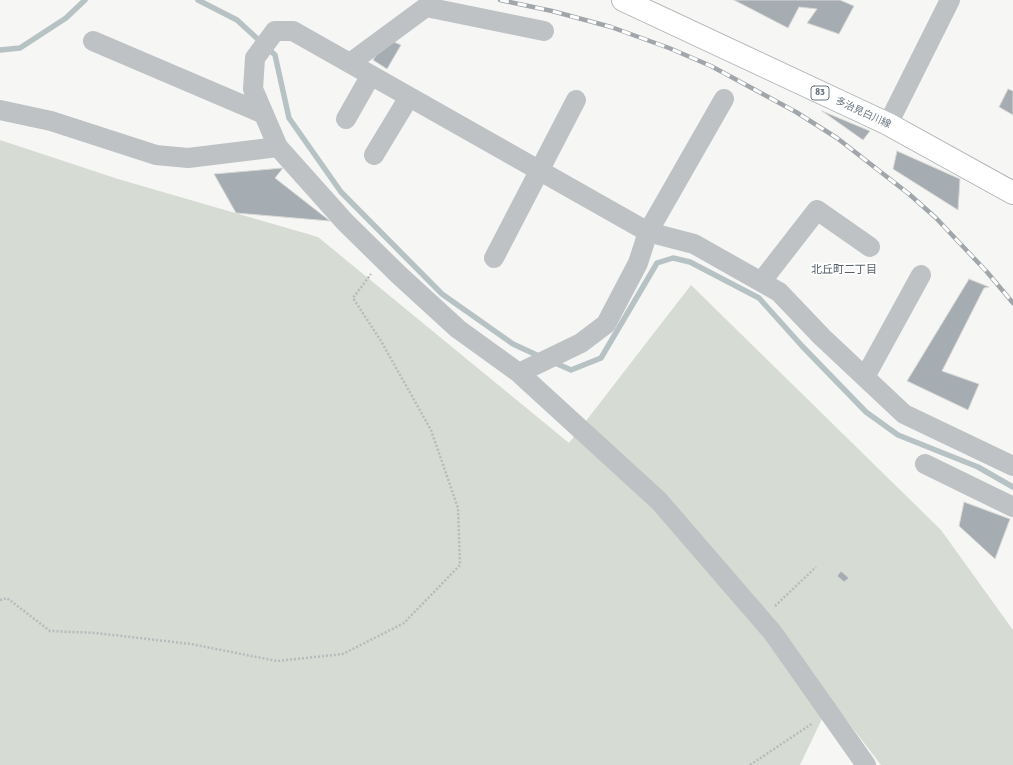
<!DOCTYPE html>
<html>
<head>
<meta charset="utf-8">
<style>
	body { margin:0 }
	canvas { display:block; background:#f6f6f4 }
</style>
</head>
<body>
<canvas width="1013" height="765"></canvas>
<script>
const context = document.querySelector('canvas').getContext('2d');
context.lineJoin = 'round';
function paint(path, color) { context.fillStyle = color; context.fill(path, 'evenodd'); }
const toPath = rows => new Path2D(rows.map(r => 'M' + r).join(''));
function strokePath(path, color, width, dash) { context.strokeStyle = color; context.lineWidth = width; context.lineCap = dash ? 'butt' : 'round'; context.setLineDash(dash || []); context.stroke(path); }
function write(font, color, halo, rows, align = 'center') {
  context.font = font + ' Signika,"Noto Sans JP",sans-serif'; context.lineWidth = 4; context.setLineDash([]); context.textBaseline = 'middle'; context.strokeStyle = halo; context.fillStyle = color; for (const [text, x, y, turn = 0] of rows) {
    context.save(); context.translate(x, y); context.rotate((+turn || 0) * Math.PI / 180); context.textAlign = isNaN(turn) ? turn : align; if (halo) context.strokeText(text, 0, 0); context.fillText(text, 0, 0); context.restore();
  }
}
paint(toPath([
	[0,140,118,179,318,237,569,443,691,285,941,530,1013,630,1013,765,881,765,831,700,800,765,0,765]
]), '#d6dbd3');
strokePath(toPath([
	[198,0,237,20,275,55,289,118,341,192,442,294,513,344,541,357],
	[0,50,20,48,66,18,85,0],
	[553,362,571,370,601,358,657,263,673,258,690,262,759,298,802,346,866,412,898,435,978,467,1013,487]
]), '#b7c2c5', 5.5);
const building = toPath([
	[734,0,840,0,854,6,839,34,807,23,817,9,799,7,788,28,734,0],
	[387,39,401,45,387,69,373,60,387,39],
	[1008,89,1013,91,1013,115,999,107,1008,89],
	[822,111,870,131,863,140,822,111],
	[897,151,960,179,958,210,893,169,897,151],
	[283,168,275,178,330,221,236,213,214,174,283,168],
	[969,279,989,287,984,288,942,371,979,384,968,410,907,381,969,279],
	[964,502,1010,519,995,559,959,526,964,502],
	[841,571,849,578,844,582,837,576,841,571]
]);
paint(building, '#a6adb2');
strokePath(building, '#d8d8d6', 1);
const primary = toPath([
	[623,0,888,124,1013,193]
]);
strokePath(primary, '#b2b6b9', 24);
strokePath(toPath([
	[0,600,7,598,50,631,96,633,191,644,277,661,343,654,404,623,460,565,458,508,431,430,381,341,353,298,371,274],
	[775,606,816,567],
	[750,765,813,723]
]), '#b8bbbd', 2.5, [2, 2]);
strokePath(toPath([
	[93,41,264,114],
	[350,63,426,7,544,31],
	[0,110,51,121,156,155,188,158,278,147],
	[346,119,371,75],
	[888,124,950,0],
	[374,155,409,97],
	[494,258,576,100],
	[761,282,817,210,870,247],
	[519,373,581,343,606,324,638,263,648,232,724,99],
	[865,377,921,275],
	[925,464,1013,507],
	[866,765,773,633,659,501,519,373,458,329,399,275,345,222,278,147,253,89,255,58,275,31,293,31,648,232,694,244,779,292,822,337,904,414,1013,466]
]), '#bec2c5', 20);
strokePath(primary, '#fff', 22);
const rail = toPath([
	[500,0,552,11,611,27,669,48,711,66,796,112,837,138,909,194,936,218,987,272,1013,303]
]);
strokePath(rail, '#a0a6aa', 4.5);
strokePath(rail, '#fff', 3, [9]);
for (const [x, y, w] of [
	[820,93,18]
]) { const box = new Path2D(); box.roundRect(x - w / 2, y - 7, w, 14, 3); context.fillStyle = '#fff'; context.fill(box); strokePath(box, '#697681', 1); }
write('bold 9px', '#697681', null, [
	["83",820,93]
]);
write('10px', '#697681', '#fff', [
	["多治見白川線",863,113,25]
]);
write('11px', '#565f67', '#fff', [
	["北丘町二丁目",844,270]
]);
</script>
</body>
</html>
